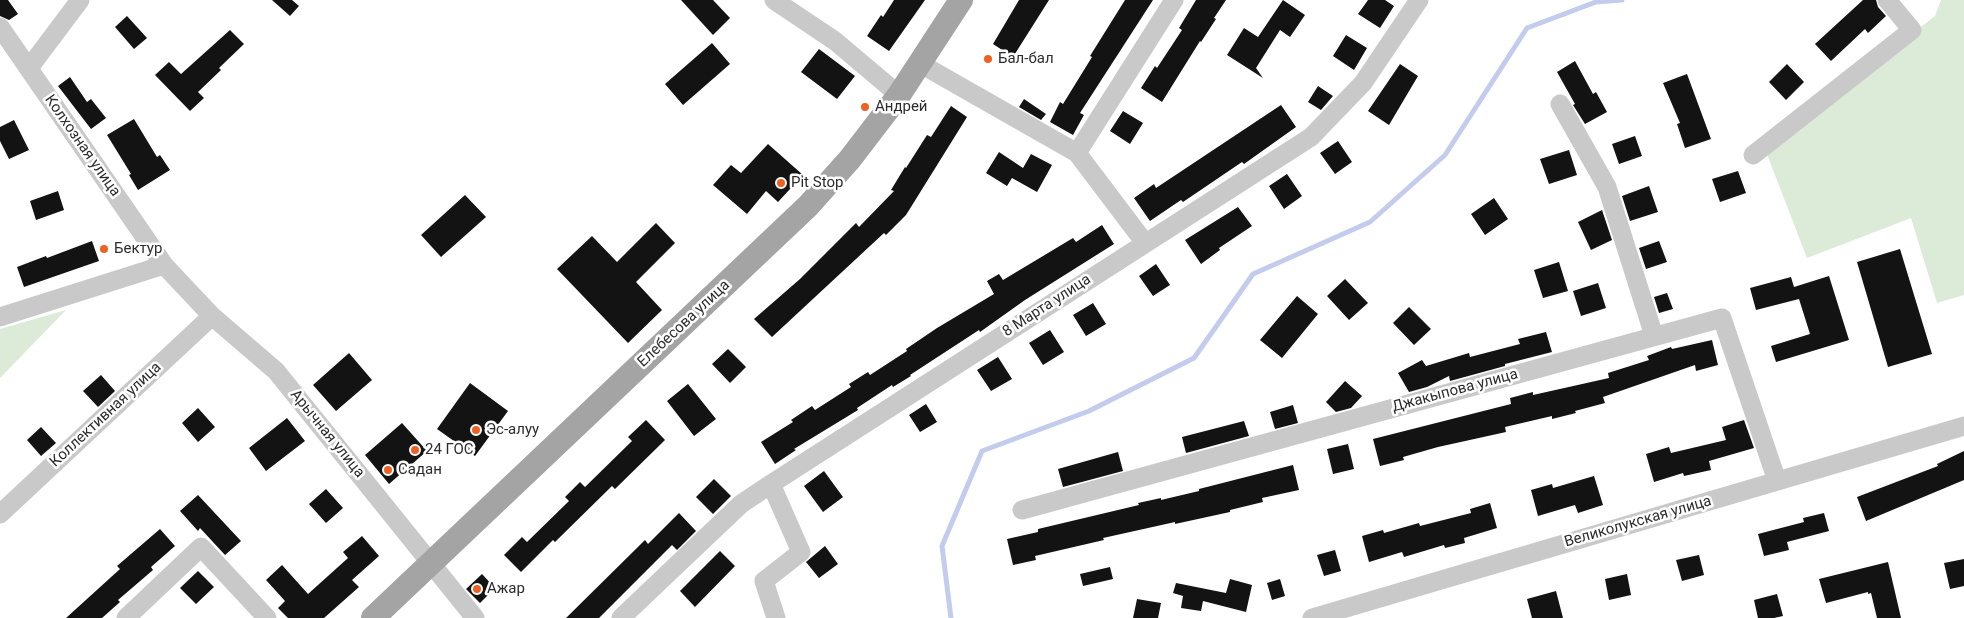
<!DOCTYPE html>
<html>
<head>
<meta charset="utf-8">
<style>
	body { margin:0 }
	canvas { display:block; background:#fff }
</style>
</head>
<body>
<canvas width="1964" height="618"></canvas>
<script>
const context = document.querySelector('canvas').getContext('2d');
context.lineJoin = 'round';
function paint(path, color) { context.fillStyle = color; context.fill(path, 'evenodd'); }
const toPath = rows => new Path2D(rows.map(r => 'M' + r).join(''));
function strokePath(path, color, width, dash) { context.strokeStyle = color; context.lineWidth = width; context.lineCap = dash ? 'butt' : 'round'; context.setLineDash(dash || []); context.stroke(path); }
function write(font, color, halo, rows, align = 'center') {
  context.font = font + ' Roboto,sans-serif'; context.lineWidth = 5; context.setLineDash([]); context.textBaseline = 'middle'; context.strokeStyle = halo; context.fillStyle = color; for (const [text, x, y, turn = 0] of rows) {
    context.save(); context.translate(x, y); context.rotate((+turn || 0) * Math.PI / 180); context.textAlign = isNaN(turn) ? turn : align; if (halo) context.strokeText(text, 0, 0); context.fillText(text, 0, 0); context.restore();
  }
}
paint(toPath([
	[1941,0,1964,0,1964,295,1937,303,1911,218,1807,258,1765,149,1935,16],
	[66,310,0,378,0,329]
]), '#dbebd8');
strokePath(toPath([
	[951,618,942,546,982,451,1089,411,1194,358,1253,274,1370,222,1445,155,1527,28,1596,2,1622,0]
]), '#c3ccec', 5);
paint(toPath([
	[0,0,8,0,18,14,9,20,0,16],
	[272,0,292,0,299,6,290,16],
	[681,0,713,0,730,18,713,35],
	[894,0,925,0,889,51,867,36,881,15,883,17],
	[1019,0,1049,0,1013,57,993,44],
	[1125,0,1153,0,1080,113,1084,115,1073,135,1050,122,1060,102,1063,104,1092,57,1090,56],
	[1196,0,1226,0,1214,18,1216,19,1201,42,1200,41,1162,102,1141,88,1155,66,1157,68,1182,30,1179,28],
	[1283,0,1305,15,1290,37,1280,30,1256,68,1263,78,1227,55,1244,28,1258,37],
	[1368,0,1385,0,1394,6,1380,28,1358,14],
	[1863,0,1876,0,1878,7,1886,16,1868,33,1865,29,1831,61,1815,44],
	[127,16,147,38,134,49,115,27],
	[230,30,244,44,219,68,221,70,198,92,204,98,190,111,155,75,169,62,181,74],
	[1346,35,1367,48,1354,70,1333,56],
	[712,43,730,64,683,105,665,84],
	[819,49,855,76,837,99,801,72],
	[1575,61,1593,94,1596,92,1607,112,1585,124,1573,105,1575,104,1557,72],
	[1400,64,1418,76,1389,125,1368,111],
	[1787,64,1804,82,1786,100,1769,82],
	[1687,74,1711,139,1685,148,1677,124,1680,123,1663,83],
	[70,77,87,102,91,99,106,118,91,129,58,86],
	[1318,86,1333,96,1321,110,1308,102],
	[1024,99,1046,114,1041,120,1019,107],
	[1281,105,1296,127,1244,164,1242,162,1183,202,1181,200,1150,221,1134,198,1154,184,1156,188],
	[951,106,967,117,906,215,886,235,884,233,772,337,754,319,800,279,856,223,859,227,894,191,891,190,905,167,906,168,927,135,931,137],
	[1123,111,1143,123,1130,144,1110,131],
	[134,119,157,157,160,155,170,170,138,190,129,175,131,174,107,135],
	[14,120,29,150,9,159,0,141,0,127],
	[1635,136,1642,156,1619,164,1612,144],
	[1338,141,1352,162,1335,174,1320,153],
	[768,144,803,175,778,202,766,191,747,214,713,185,731,165,741,173],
	[1569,150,1577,175,1549,184,1540,159],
	[999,152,1023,168,1031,154,1052,165,1037,192,1012,178,1007,186,986,173],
	[1738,171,1746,193,1720,202,1712,179],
	[1287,174,1302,196,1284,209,1269,186],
	[1649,186,1658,212,1630,221,1622,196],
	[58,191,64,210,36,220,30,201],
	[465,195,486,217,441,257,421,235],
	[1494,198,1508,219,1485,235,1471,214],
	[1238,207,1252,226,1219,248,1220,250,1201,264,1185,240],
	[1602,210,1612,240,1591,250,1578,222],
	[656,223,675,243,636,282,662,310,628,343,557,269,592,236,617,262],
	[1102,225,1114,244,1025,300,980,332,979,330,910,375,911,376,893,387,892,385,857,408,858,410,794,449,796,450,775,464,761,442,793,422,791,420,812,406,815,410,851,387,849,384,868,372,870,375,907,351,906,349,937,328,994,294,987,281,999,274,1003,280,1073,238,1076,242],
	[92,241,99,261,24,287,17,267,46,256,47,258],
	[1659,241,1667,262,1646,269,1639,248],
	[1900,249,1932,354,1888,367,1857,262],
	[1559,262,1568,291,1543,298,1534,270],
	[1156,264,1170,285,1153,296,1139,276],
	[1829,276,1849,340,1776,362,1771,346,1810,334,1799,299,1756,310,1750,288,1791,277,1794,287],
	[1345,279,1368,303,1349,320,1327,296],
	[1598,283,1606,308,1581,316,1573,291],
	[1667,293,1673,309,1659,313,1654,297],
	[1297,296,1318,314,1282,358,1260,340],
	[1093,303,1106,324,1086,336,1073,315],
	[1409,307,1431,329,1414,345,1393,323],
	[1050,330,1064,352,1043,365,1029,343],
	[1546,332,1552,352,1505,364,1505,366,1450,381,1449,376,1427,387,1409,392,1398,373,1422,360,1426,366,1469,353,1470,357,1520,344,1518,339],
	[1712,340,1718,365,1696,371,1695,365,1603,397,1605,403,1575,411,1576,413,1552,419,1552,416,1505,427,1506,432,1438,447,1403,457,1404,460,1380,466,1373,439,1511,404,1510,398,1533,392,1533,395,1609,378,1608,373,1649,360,1647,356,1671,347,1672,349],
	[728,349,746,367,730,383,712,364],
	[349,353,372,380,336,411,313,385],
	[998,357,1012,379,991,391,977,370],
	[101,375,115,391,98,407,83,391],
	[1345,381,1362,396,1351,408,1336,412,1326,402],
	[470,383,508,411,475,456,437,429],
	[688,384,716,419,694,436,667,401],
	[926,404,937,422,920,432,909,415],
	[1293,405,1298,423,1275,429,1270,412],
	[198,408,215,427,198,442,182,423],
	[287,418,305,441,266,471,249,448],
	[646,420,665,440,615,489,612,486,555,542,553,540,521,572,504,555,522,537,527,542,569,501,565,497,580,482,585,487,632,441,628,437],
	[1744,420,1754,448,1709,461,1711,470,1684,476,1683,473,1654,482,1646,454,1669,447,1671,453,1726,440,1722,427],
	[1244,421,1249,436,1186,453,1182,437],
	[402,423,427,451,389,484,365,455],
	[41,427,56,443,41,456,27,440],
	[1348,444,1354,469,1333,474,1327,449],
	[1964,451,1964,480,1866,521,1857,497,1938,466,1937,464],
	[1118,452,1123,471,1063,487,1058,469],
	[1293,465,1299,490,1262,498,1263,502,1230,510,1230,512,1175,524,1175,522,1103,538,1104,540,1035,556,1036,560,1013,565,1007,539,1038,532,1038,529,1139,505,1138,503,1161,498,1161,500,1199,491,1199,489],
	[824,471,843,497,823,512,804,486],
	[1594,476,1603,505,1578,513,1575,505,1538,516,1531,490,1552,484,1553,488],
	[714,479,731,496,713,514,696,497],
	[326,489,343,508,326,523,309,504],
	[198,495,241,541,225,555,200,528,198,531,180,511],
	[1490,503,1497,528,1464,538,1465,543,1445,548,1444,545,1404,557,1402,552,1369,562,1362,536,1383,530,1384,533,1419,523,1420,526,1471,513,1470,509],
	[679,513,696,531,677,550,672,545,599,618,566,618,645,540,648,544],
	[1824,513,1829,531,1787,542,1789,550,1764,556,1758,534,1804,522,1803,518],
	[160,529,175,546,151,567,153,570,118,600,120,602,102,618,66,618,120,569,117,566],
	[362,536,379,556,352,580,359,587,324,618,288,618,278,608,285,601,266,580,282,565,308,594,348,558,343,552],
	[825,546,838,564,819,578,806,562],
	[1335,550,1341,571,1324,576,1317,555],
	[720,551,735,566,695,607,680,591],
	[1699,555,1704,575,1682,581,1676,560],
	[1964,559,1964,586,1950,589,1944,563],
	[1888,562,1901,618,1877,618,1871,593,1868,594,1868,592,1826,603,1819,579],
	[1110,567,1113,579,1083,586,1080,574],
	[198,571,214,587,196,604,180,588],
	[482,574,495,588,480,603,466,589],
	[1627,574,1631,595,1609,600,1605,579],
	[1230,579,1252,585,1246,612,1203,601,1201,611,1181,608,1183,596,1173,593,1176,583,1226,593],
	[1280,579,1285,596,1272,600,1267,583],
	[1556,591,1563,618,1532,618,1527,599],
	[1777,594,1783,616,1774,618,1758,618,1754,600],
	[1137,599,1161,603,1158,618,1133,618]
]), '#131313');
strokePath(toPath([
	[774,0,835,41,899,95],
	[0,27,164,265,212,316,276,371,475,618],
	[919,63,1077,153,1145,243],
	[29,68,80,0],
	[1560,104,1607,187,1654,336],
	[1077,153,1174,0],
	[1753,155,1912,30,1887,0],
	[0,317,164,265],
	[1022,510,1722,318,1777,481],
	[0,514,212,316],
	[126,618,201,547,267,618],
	[621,618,741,504,771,484],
	[776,618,764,581,801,552,771,484,1311,137,1363,83,1419,0],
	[1312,618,1964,426]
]), '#c9c9c9', 19);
strokePath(toPath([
	[373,618,808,206,850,159,899,95,961,0]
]), '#a4a4a4', 24);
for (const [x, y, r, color] of [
	[988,59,5,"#ed6224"],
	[865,107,5,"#ed6224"],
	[781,183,5,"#ed6224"],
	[104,249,5,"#ed6224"],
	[476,430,5,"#ed6224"],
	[415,450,5,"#ed6224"],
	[388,470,5,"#ed6224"],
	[477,589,5,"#ed6224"]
]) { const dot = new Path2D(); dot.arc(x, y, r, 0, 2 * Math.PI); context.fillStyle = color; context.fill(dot); strokePath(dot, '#fff', 2); }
write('15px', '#2c2c2c', '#fff', [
	["Бал-бал",998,59],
	["Андрей",875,107],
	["Pit Stop",791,183],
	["Бектур",114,249],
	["Эс-алуу",486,430],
	["24 ГОС",425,450],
	["Садан",398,470],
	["Ажар",487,589]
], 'left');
write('15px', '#2c2c2c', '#fff', [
	["Колхозная улица",82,146,55],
	["8 Марта улица",1047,306,-33],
	["Елебесова улица",684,324,-43],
	["Джакыпова улица",1455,391,-15],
	["Коллективная улица",106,415,-43],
	["Арычная улица",327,434,51],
	["Великолукская улица",1638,522,-16]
]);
</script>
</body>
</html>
